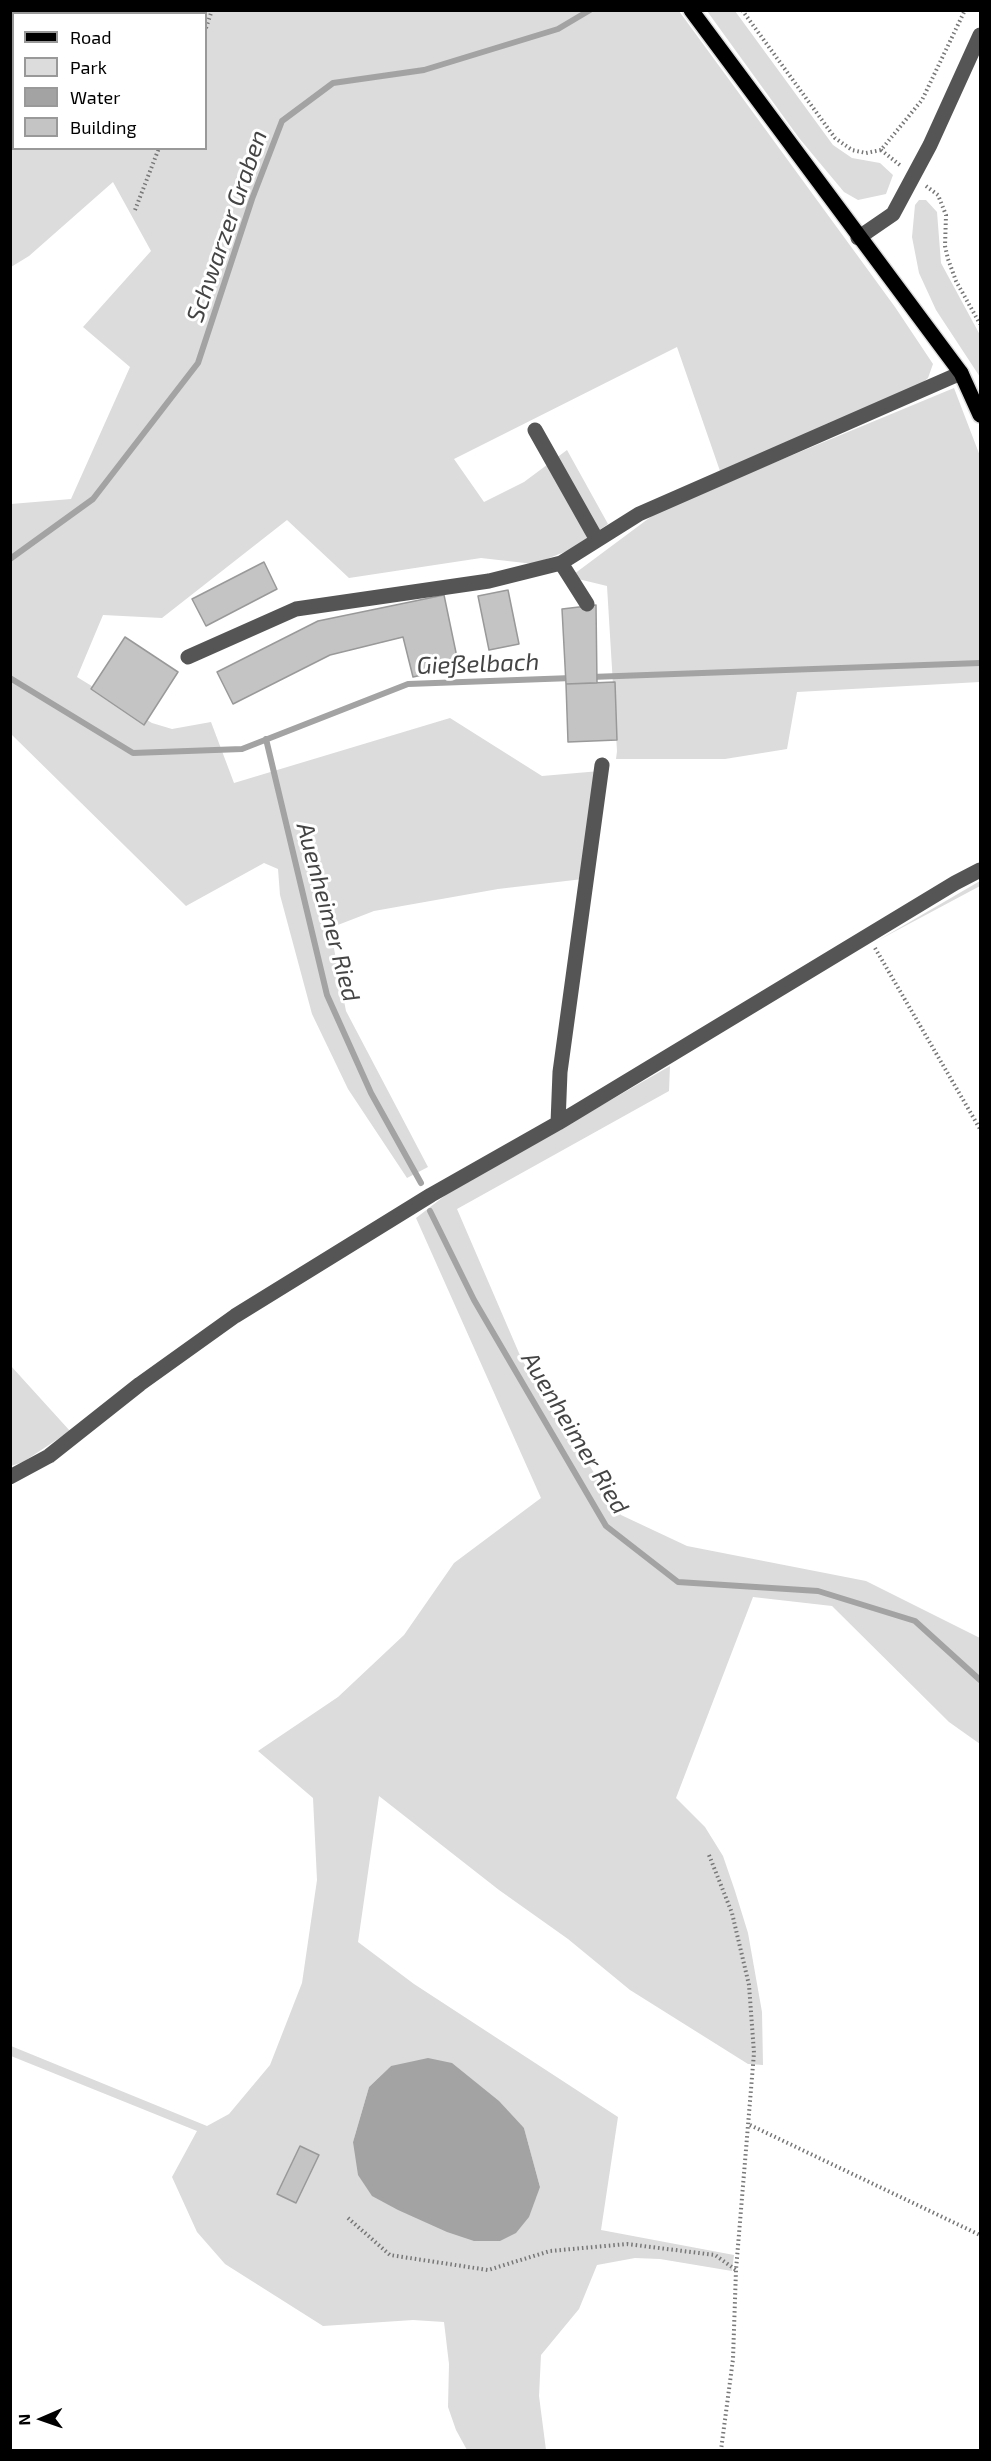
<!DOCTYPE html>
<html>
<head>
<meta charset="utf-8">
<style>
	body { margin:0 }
	#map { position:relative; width:991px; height:2461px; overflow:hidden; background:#fff; font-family:"Exo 2",sans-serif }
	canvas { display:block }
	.frame { position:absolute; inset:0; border:12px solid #000; pointer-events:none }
	.legend { position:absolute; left:12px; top:12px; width:195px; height:138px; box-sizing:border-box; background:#fff; border:2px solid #999; margin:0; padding:8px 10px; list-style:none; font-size:18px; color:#000 }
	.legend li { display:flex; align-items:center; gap:12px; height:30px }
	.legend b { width:30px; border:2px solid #999 }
	.north { position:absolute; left:12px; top:2389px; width:60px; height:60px; -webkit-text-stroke:4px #fff; paint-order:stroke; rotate:268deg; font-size:16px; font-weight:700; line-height:24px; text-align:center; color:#000 }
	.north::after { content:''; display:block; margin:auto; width:21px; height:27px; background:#000; clip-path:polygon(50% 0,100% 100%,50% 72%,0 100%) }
</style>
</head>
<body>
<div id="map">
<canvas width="991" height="2461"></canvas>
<div class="frame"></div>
<ul class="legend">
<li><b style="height:8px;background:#000"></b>Road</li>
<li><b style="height:16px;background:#dcdcdc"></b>Park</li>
<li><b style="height:16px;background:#a3a3a3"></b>Water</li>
<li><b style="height:16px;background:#c4c4c4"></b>Building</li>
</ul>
<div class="north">N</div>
</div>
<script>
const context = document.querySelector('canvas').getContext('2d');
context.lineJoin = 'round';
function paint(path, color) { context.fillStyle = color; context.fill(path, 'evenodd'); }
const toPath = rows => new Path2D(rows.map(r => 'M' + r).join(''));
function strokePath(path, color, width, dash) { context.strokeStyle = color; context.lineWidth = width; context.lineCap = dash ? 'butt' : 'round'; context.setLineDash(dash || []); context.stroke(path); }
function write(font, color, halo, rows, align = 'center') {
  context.font = font + ' "Exo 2",sans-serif'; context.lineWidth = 6; context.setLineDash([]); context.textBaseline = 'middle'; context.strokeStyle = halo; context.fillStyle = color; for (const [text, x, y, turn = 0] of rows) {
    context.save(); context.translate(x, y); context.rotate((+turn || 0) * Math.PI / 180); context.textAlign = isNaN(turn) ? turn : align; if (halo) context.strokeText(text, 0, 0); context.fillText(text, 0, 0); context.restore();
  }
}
paint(toPath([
	[10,11,679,11,895,307,933,364,928,378,919,386,720,471,677,347,454,459,484,502,524,482,567,450,608,524,572,549,534,564,481,558,349,578,287,520,162,618,103,615,77,677,152,723,172,729,211,722,234,783,450,718,542,776,600,771,583,879,498,889,374,911,330,928,346,1011,428,1167,407,1178,348,1089,312,1014,280,895,278,869,264,863,186,906,11,734,11,504,71,499,130,367,83,327,151,251,113,182,29,256,11,267],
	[14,14,206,14,206,148,14,148],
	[707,11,735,11,833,145,852,158,880,163,893,175,886,194,858,200,844,192,799,138],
	[919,200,926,200,937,212,941,263,980,335,980,377,936,310,919,273,912,237,915,205],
	[954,388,980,456,980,682,797,692,787,749,725,759,616,759,617,751,607,586,570,577,660,510],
	[980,881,980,886,877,941],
	[670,1066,669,1091,457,1209,522,1360,621,1515,687,1546,866,1581,980,1638,980,1744,949,1722,832,1606,753,1597,676,1798,705,1827,723,1856,735,1891,748,1933,762,2012,763,2065,748,2064,630,1990,568,1939,499,1890,379,1796,358,1942,414,1984,618,2117,601,2230,734,2255,732,2271,660,2259,635,2258,597,2265,579,2309,541,2355,539,2396,546,2450,467,2450,456,2430,448,2407,449,2364,444,2322,413,2320,323,2326,225,2264,197,2232,172,2177,197,2131,11,2056,11,2046,207,2126,229,2114,270,2065,302,1983,317,1880,313,1798,258,1751,338,1697,404,1635,454,1563,541,1498,416,1218,447,1194],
	[391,2066,524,2128,540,2187,353,2142,369,2087],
	[11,1366,70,1431,23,1462,11,1466]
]), '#dcdcdc');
paint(toPath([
	[428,2058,452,2063,499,2101,524,2128,540,2187,529,2217,516,2233,500,2241,474,2241,447,2232,398,2210,372,2196,358,2175,353,2142,369,2087,391,2066]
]), '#a3a3a3');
strokePath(toPath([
	[10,559,93,499,198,363,252,199,282,121,333,83,424,70,558,29,590,10],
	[591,677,980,663],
	[10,678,133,753,242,749,408,684,572,678],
	[266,739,327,995,371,1093,421,1183],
	[430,1211,474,1300,606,1526,678,1582,818,1591,915,1621,980,1680]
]), '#a3a3a3', 6);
const building = toPath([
	[264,562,277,589,206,626,192,599,264,562],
	[508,590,519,644,489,650,478,596,508,590],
	[444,595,459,667,413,677,403,637,330,655,233,704,217,672,318,621,444,595],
	[596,605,597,683,566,684,562,609,596,605],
	[125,637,178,672,144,725,91,689,125,637],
	[615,682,617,740,568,742,566,684,615,682],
	[300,2146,319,2155,296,2203,277,2194,300,2146]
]);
paint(building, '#c4c4c4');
strokePath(building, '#999', 1.5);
const major = toPath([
	[691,10,961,373,980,415]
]);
strokePath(major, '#dbdbdb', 18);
strokePath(toPath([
	[742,10,835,138,852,150,866,153,881,150,922,100,965,10],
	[206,28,212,10],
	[881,150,901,166],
	[926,186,938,195,946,215,945,246,948,259,956,281,980,324],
	[135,210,159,148],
	[875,948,980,1129],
	[709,1855,732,1913,749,1985,754,2053,736,2270,733,2359,721,2450],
	[750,2125,980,2235],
	[348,2218,390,2255,488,2270,550,2251,627,2244,715,2255,736,2270]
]), '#777', 4, [1.5, 3]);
strokePath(toPath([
	[858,238,893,214,930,145,980,35],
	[535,430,597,540],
	[587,604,561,563,639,514,961,373],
	[188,657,296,609,489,581,561,563],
	[558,1123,560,1072,602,765],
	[10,1477,49,1456,140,1384,235,1316,431,1195,558,1123,955,883,980,870]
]), '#555', 15);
strokePath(major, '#000', 15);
write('italic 24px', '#444', '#fff', [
	["Schwarzer Graben",227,226,-71],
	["Gießelbach",478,664,-2],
	["Auenheimer Ried",328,912,75],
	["Auenheimer Ried",575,1433,59]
]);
</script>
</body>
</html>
